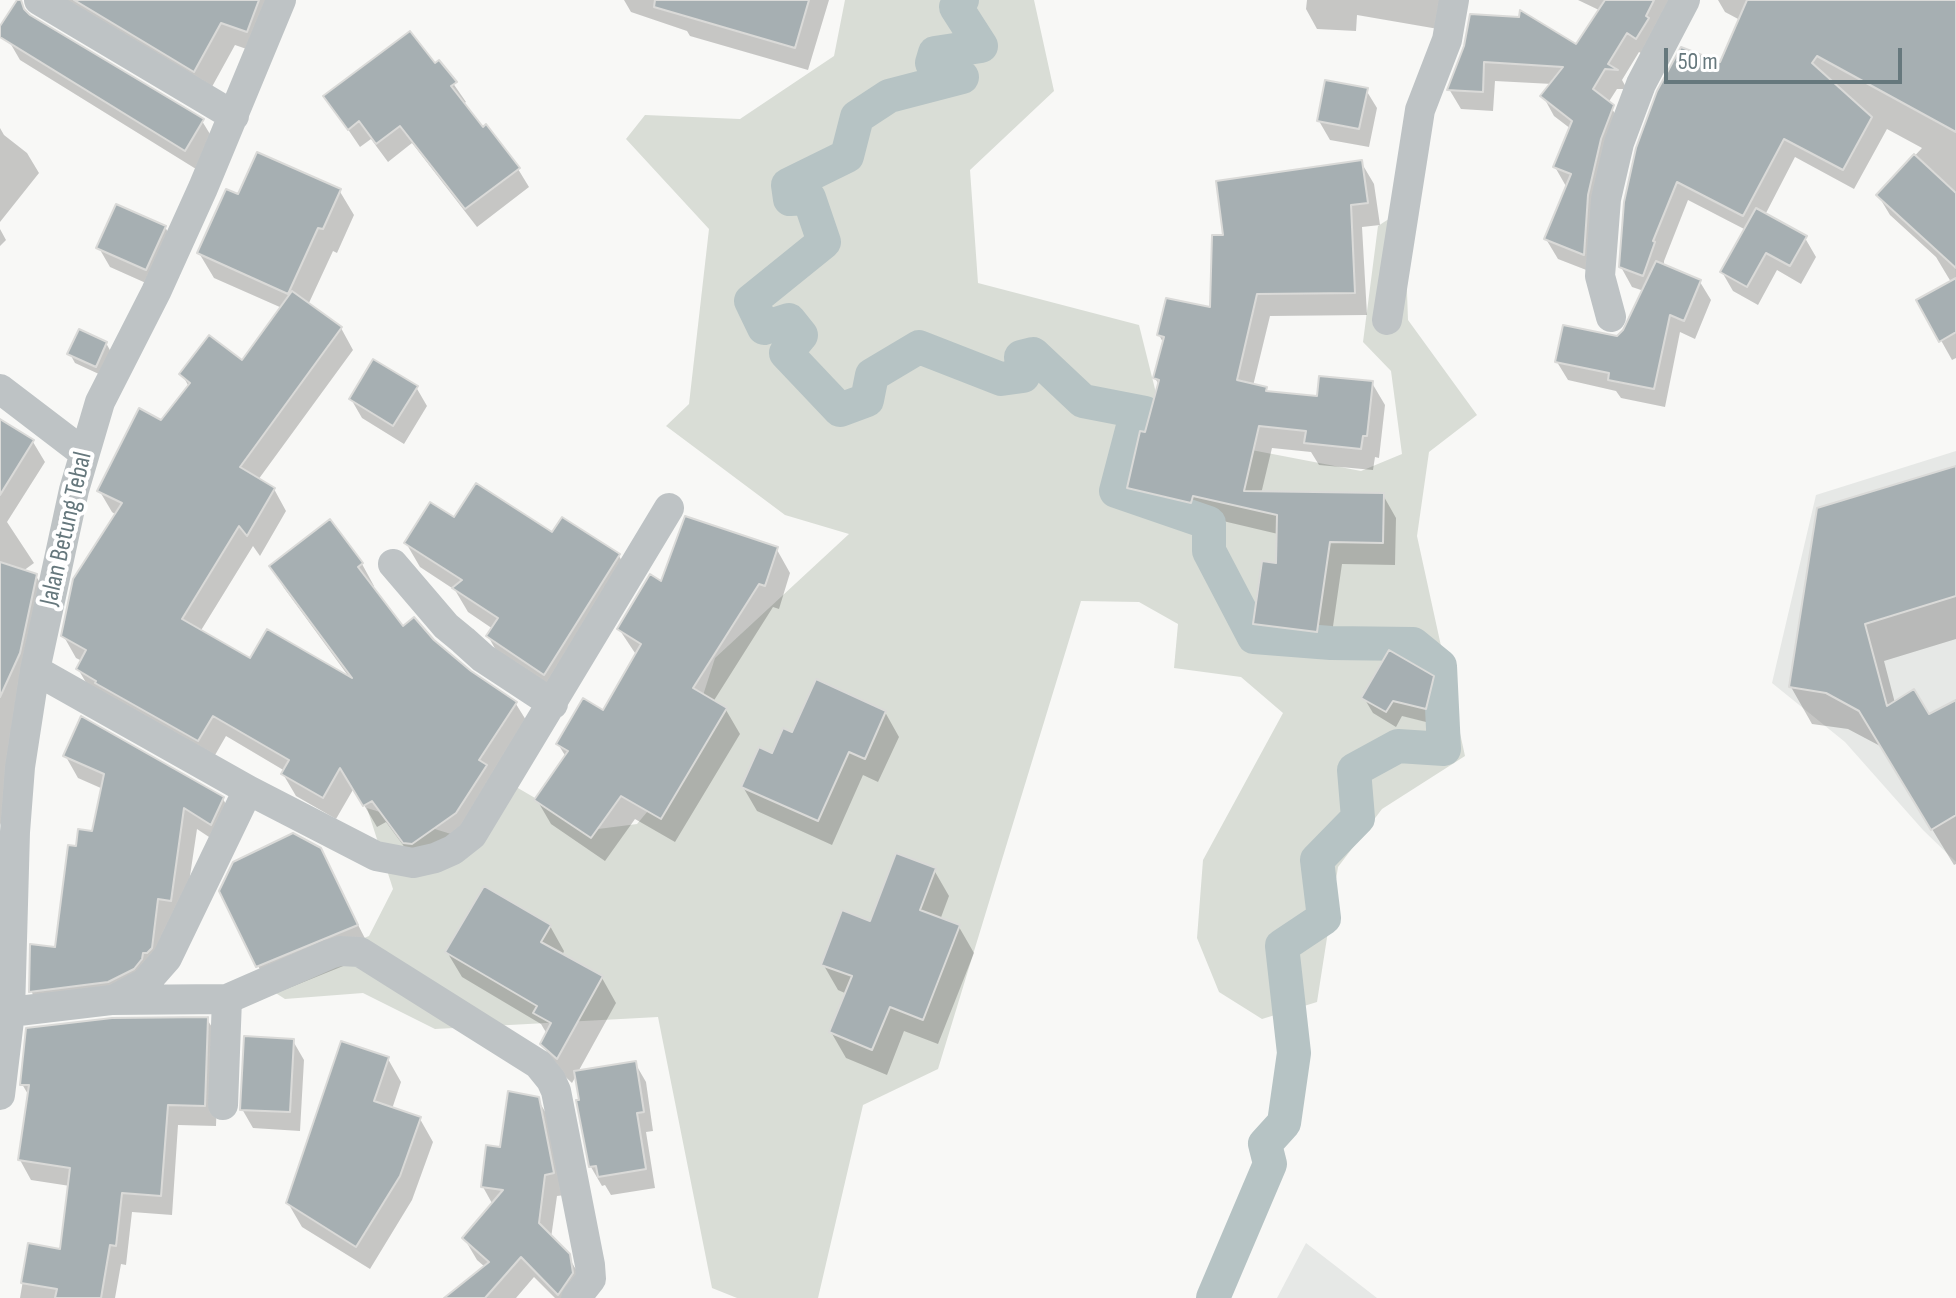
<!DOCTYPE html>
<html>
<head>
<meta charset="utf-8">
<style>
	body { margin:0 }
	#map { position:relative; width:1956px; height:1298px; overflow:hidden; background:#f8f8f6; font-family:"Sofia Sans Condensed",sans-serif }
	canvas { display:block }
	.scale { position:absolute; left:1664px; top:48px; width:238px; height:36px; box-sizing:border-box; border:4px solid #66787d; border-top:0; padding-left:10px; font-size:24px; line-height:28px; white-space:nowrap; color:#66787d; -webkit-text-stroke:6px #fff; paint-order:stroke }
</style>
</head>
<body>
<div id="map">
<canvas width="1956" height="1298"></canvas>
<div class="scale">50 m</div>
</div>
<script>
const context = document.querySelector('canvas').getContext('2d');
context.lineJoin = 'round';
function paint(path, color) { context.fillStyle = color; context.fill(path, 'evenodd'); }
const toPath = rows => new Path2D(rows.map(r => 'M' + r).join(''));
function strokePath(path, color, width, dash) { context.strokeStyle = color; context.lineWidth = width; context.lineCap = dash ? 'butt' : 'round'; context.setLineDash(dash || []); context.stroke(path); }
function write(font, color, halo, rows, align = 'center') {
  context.font = font + ' "Sofia Sans Condensed",sans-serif'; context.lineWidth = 8; context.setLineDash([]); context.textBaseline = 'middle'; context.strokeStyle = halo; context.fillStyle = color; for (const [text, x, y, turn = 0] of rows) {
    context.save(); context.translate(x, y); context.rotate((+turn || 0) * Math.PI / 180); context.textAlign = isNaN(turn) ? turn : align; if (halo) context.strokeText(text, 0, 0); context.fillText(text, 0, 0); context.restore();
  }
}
paint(toPath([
	[1956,451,1956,862,1923,830,1845,742,1772,683,1816,495],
	[1306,1243,1377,1298,1277,1298]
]), '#e6e8e6');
paint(toPath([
	[845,0,1034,0,1054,91,970,170,978,283,1139,325,1163,421,1189,438,1361,471,1402,454,1391,371,1363,342,1378,226,1404,209,1408,320,1477,415,1429,452,1417,536,1465,756,1382,809,1338,867,1317,1002,1262,1019,1219,992,1197,938,1203,860,1283,713,1241,677,1174,668,1178,624,1139,602,1081,601,938,1069,863,1105,818,1298,737,1298,712,1288,658,1017,435,1029,363,993,285,999,257,981,369,936,393,889,367,808,464,838,511,784,590,830,637,824,677,776,715,658,849,534,785,515,666,426,689,404,709,229,626,139,645,115,740,119,834,56]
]), '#d9ddd6');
paint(toPath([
	[31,0,281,0,261,54,235,45,208,94],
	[624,0,829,0,808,70,690,36,687,31,631,12],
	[1307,0,1450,0,1444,30,1357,15,1356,31,1317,29,1306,9],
	[1578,0,1670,0,1648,57,1639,52,1622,80,1627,89,1617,89,1608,103,1624,127,1594,273,1558,259,1546,239,1567,188,1555,167,1571,129,1554,116,1543,96,1552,84,1495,81,1493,111,1461,109,1449,89,1466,47,1577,47,1601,11],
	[1718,0,1956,0,1956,358,1952,360,1919,301,1951,282,1936,257,1890,215,1878,195,1922,148,1887,129,1854,189,1795,157,1765,215,1805,238,1816,257,1801,284,1777,270,1758,305,1733,291,1722,272,1746,230,1688,200,1664,261,1664,266,1700,282,1711,300,1695,339,1680,332,1665,407,1621,398,1616,391,1568,380,1557,362,1618,338,1625,331,1644,291,1632,287,1621,267,1740,20,1725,12],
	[9,41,202,121,213,139,196,169,20,60],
	[439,63,466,102,463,104,518,169,529,187,477,227,412,143,388,162,371,139,360,147,326,97,434,66],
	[1366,90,1377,108,1369,147,1330,140,1319,121],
	[0,128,4,135,27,153,39,173,0,222],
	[1361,162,1374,184,1380,225,1362,227,1367,315,1270,316,1253,386,1266,389,1269,394,1319,399,1372,383,1385,405,1379,458,1375,457,1373,470,1319,465,1311,452,1272,448,1261,494,1383,495,1396,518,1395,565,1342,564,1329,654,1268,646,1255,623,1278,565,1278,534,1206,517,1204,524,1142,510,1129,488,1159,385,1155,378,1164,344,1159,335,1212,310,1225,237],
	[339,190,354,215,337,253,333,251,308,305,341,328,353,350,258,480,274,489,286,511,260,556,253,546,200,632,250,661,352,681,284,588,271,566,362,564,374,586,371,588,402,629,433,641,470,673,516,704,529,725,468,835,417,864,386,822,377,827,354,788,336,819,296,796,283,774,285,771,226,736,211,762,91,691,78,669,82,661,76,658,63,635,116,515,112,512,99,490,161,423,189,387,182,374,243,363,282,308,214,278,199,253,239,197],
	[165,227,176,246,157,288,110,267,99,248],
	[0,229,6,240,0,246],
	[106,343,111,352,101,375,75,363,70,354],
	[416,387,427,406,404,444,362,418,351,399],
	[0,421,33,442,45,462,7,522,34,563,23,571,36,576,48,596,13,786,0,826],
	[1956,468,1956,639,1884,661,1895,703,1928,717,1956,702,1956,864,1954,865,1882,747,1848,729,1812,724,1791,687],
	[455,520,619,556,633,580,559,699,502,661,488,636,493,629,468,612,455,590,420,567,406,543],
	[776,548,790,573,779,609,773,607,713,702,726,710,740,734,675,842,635,819,605,861,551,824,537,800,566,757,558,744,604,712,637,656,619,629,662,584],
	[1433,678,1442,694,1434,724,1402,716,1396,727,1373,713,1364,698],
	[885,712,899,737,878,782,863,775,832,845,757,811,743,787,773,755],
	[65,755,223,799,236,822,224,847,197,829,183,923,164,971,44,1014,31,991,56,949,77,848,94,833,103,789,78,778],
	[319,849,373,954,274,994,258,966],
	[934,870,949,896,940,920,959,927,974,953,938,1044,904,1031,887,1075,846,1058,831,1032,847,994,838,990,823,964],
	[550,926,564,951,562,956,602,978,616,1003,578,1072,635,1063,646,1082,653,1131,646,1132,655,1188,611,1195,605,1185,602,1186,591,1167,578,1102,581,1102,577,1074,572,1083,557,1069,542,1044,547,1034,541,1024,462,977,447,952],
	[207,1019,219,1039,216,1126,178,1125,172,1215,132,1212,126,1265,121,1264,115,1298,20,1298,29,1245,62,1251,70,1186,31,1180,20,1160,29,1096,22,1084],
	[293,1041,304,1060,300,1131,253,1128,242,1109],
	[388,1059,401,1082,392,1109,420,1119,433,1142,412,1200,370,1269,302,1227,288,1203],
	[537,1098,550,1120,565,1195,557,1196,551,1238,568,1256,581,1278,583,1298,555,1298,534,1277,516,1298,447,1298,485,1267,477,1260,464,1238,493,1205,483,1187,502,1149]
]), '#0003');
strokePath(toPath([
	[962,0,956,7,981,46,935,53,932,63,962,77,889,96,857,117,847,156,788,185,790,199,809,198,824,242,751,301,764,328,789,320,801,335,786,353,840,410,867,400,872,375,919,347,1001,379,1023,376,1021,357,1033,354,1083,401,1145,413,1132,430,1116,491,1209,523,1209,551,1254,637,1331,643,1413,644,1440,666,1444,749,1398,746,1354,770,1358,818,1317,860,1324,918,1282,946,1294,1053,1284,1123,1265,1144,1270,1164,1213,1298]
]), '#b6c3c4', 34);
const building = toPath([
	[17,0,21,0,24,9,30,15,204,119,185,151,0,37,0,26,17,0],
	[74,0,259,0,247,32,221,23,194,72,74,0],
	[655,0,809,0,795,48,654,7,655,0],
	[1605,0,1654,0,1646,16,1649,18,1636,39,1627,33,1608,64,1618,70,1605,69,1593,89,1614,105,1601,139,1588,195,1584,255,1544,239,1571,174,1553,167,1572,121,1540,96,1563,67,1484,62,1483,92,1447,90,1464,46,1470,14,1519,17,1520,10,1576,44,1605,0],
	[1747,0,1956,0,1956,132,1817,56,1812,63,1872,117,1843,170,1784,139,1743,216,1677,182,1653,241,1655,242,1643,276,1619,267,1624,202,1636,148,1657,91,1681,47,1720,62,1747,0],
	[410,31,435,63,439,60,457,82,451,86,483,127,486,124,520,168,465,209,400,126,376,144,359,121,348,130,323,96,410,31],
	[1325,80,1368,88,1359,129,1317,121,1325,80],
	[257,152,341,189,323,229,318,228,288,294,197,253,226,189,238,194,257,152],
	[1914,154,1956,193,1956,268,1876,195,1914,154],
	[1362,160,1368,203,1351,205,1355,293,1257,294,1237,380,1267,387,1266,391,1317,396,1319,376,1373,381,1367,436,1363,436,1361,449,1304,443,1306,431,1259,426,1244,491,1384,493,1383,543,1330,542,1317,632,1253,624,1262,561,1276,563,1277,515,1193,496,1191,503,1127,488,1140,431,1145,432,1159,380,1153,378,1164,337,1157,335,1166,298,1210,307,1212,235,1223,235,1216,181,1362,160],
	[116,204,166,226,146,270,96,248,116,204],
	[1756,208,1807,236,1790,266,1766,253,1747,287,1720,272,1756,208],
	[1656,261,1701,280,1684,321,1670,315,1654,389,1608,380,1609,373,1555,362,1563,325,1617,336,1623,330,1656,261],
	[1956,278,1956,332,1939,342,1916,300,1956,278],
	[292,291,342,327,240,467,275,488,247,536,239,526,182,619,250,658,267,629,352,678,269,566,330,519,363,563,358,567,403,626,414,617,434,640,471,671,517,702,479,760,487,765,456,813,412,844,403,843,372,801,363,806,340,768,323,798,281,774,289,760,213,716,198,741,95,683,96,681,76,669,86,650,61,636,73,579,122,503,97,491,139,408,161,420,190,383,179,374,209,335,242,360,292,291],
	[79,329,107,342,96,367,67,354,79,329],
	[373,359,418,386,393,426,349,399,373,359],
	[0,419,34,440,0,495,0,419],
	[1956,466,1956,596,1865,624,1887,706,1914,689,1929,714,1956,700,1956,815,1931,830,1859,711,1826,693,1789,687,1817,508,1956,466],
	[476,483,552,532,562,517,620,554,544,675,486,636,498,618,452,588,462,580,404,543,430,502,454,517,476,483],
	[685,516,778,547,765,586,759,584,693,688,727,708,661,819,621,796,591,838,534,800,568,751,556,744,583,698,603,710,641,644,617,629,650,574,661,581,685,516],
	[0,562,37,574,20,653,0,697,0,562],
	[1389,650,1434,676,1426,709,1393,701,1386,712,1361,698,1389,650],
	[816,679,886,711,865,759,849,752,818,821,741,787,759,747,772,753,783,728,792,732,816,679],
	[81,716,224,797,211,825,184,808,171,901,158,899,152,948,147,953,143,953,142,959,134,969,108,982,29,992,30,944,55,947,68,845,76,846,78,829,92,831,104,774,63,756,81,716],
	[293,833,321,848,358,925,256,967,219,891,233,862,293,833],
	[896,853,936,868,920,910,960,925,923,1020,890,1007,872,1050,829,1032,852,976,821,965,842,910,870,921,896,853],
	[484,886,551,925,541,942,603,976,557,1059,540,1044,551,1023,533,1013,537,1006,445,952,484,886],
	[208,1017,205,1106,168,1105,161,1196,122,1193,116,1246,110,1245,101,1298,55,1298,57,1289,21,1283,28,1243,60,1249,70,1168,18,1160,29,1085,20,1085,26,1028,112,1018,208,1017],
	[244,1036,294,1039,290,1112,240,1110,244,1036],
	[341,1041,389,1057,374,1101,421,1117,400,1176,356,1247,286,1203,341,1041],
	[636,1061,644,1112,637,1113,646,1169,598,1177,596,1166,589,1167,576,1100,579,1100,574,1071,636,1061],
	[508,1091,539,1097,554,1173,545,1175,539,1223,570,1254,573,1273,558,1295,521,1257,485,1298,444,1298,489,1262,462,1238,503,1190,481,1187,486,1145,500,1147,508,1091]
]);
paint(building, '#a6afb2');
strokePath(building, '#dadad8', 2);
strokePath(toPath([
	[39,0,234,116],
	[1611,317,1600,276,1606,199,1619,143,1641,84,1685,0],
	[1387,320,1420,110,1447,40,1454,0],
	[0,389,84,453],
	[393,564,446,626,463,640,483,658,553,704],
	[35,670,248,790,376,856,413,863,435,858,453,850,472,835,669,508],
	[115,999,145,983,167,958,248,790],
	[227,999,330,954,340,951,360,952,538,1064,551,1080,556,1091,590,1265,591,1279,576,1298],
	[10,1012,111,1000,227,999,223,1105],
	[0,1095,10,1012,15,832,20,767,35,670,74,490,100,402,156,292,203,188,281,0]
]), '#bec3c5', 30);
write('26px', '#66787d', '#fff', [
	["Jalan Betung Tebal",67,529,-77]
]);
</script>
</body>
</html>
